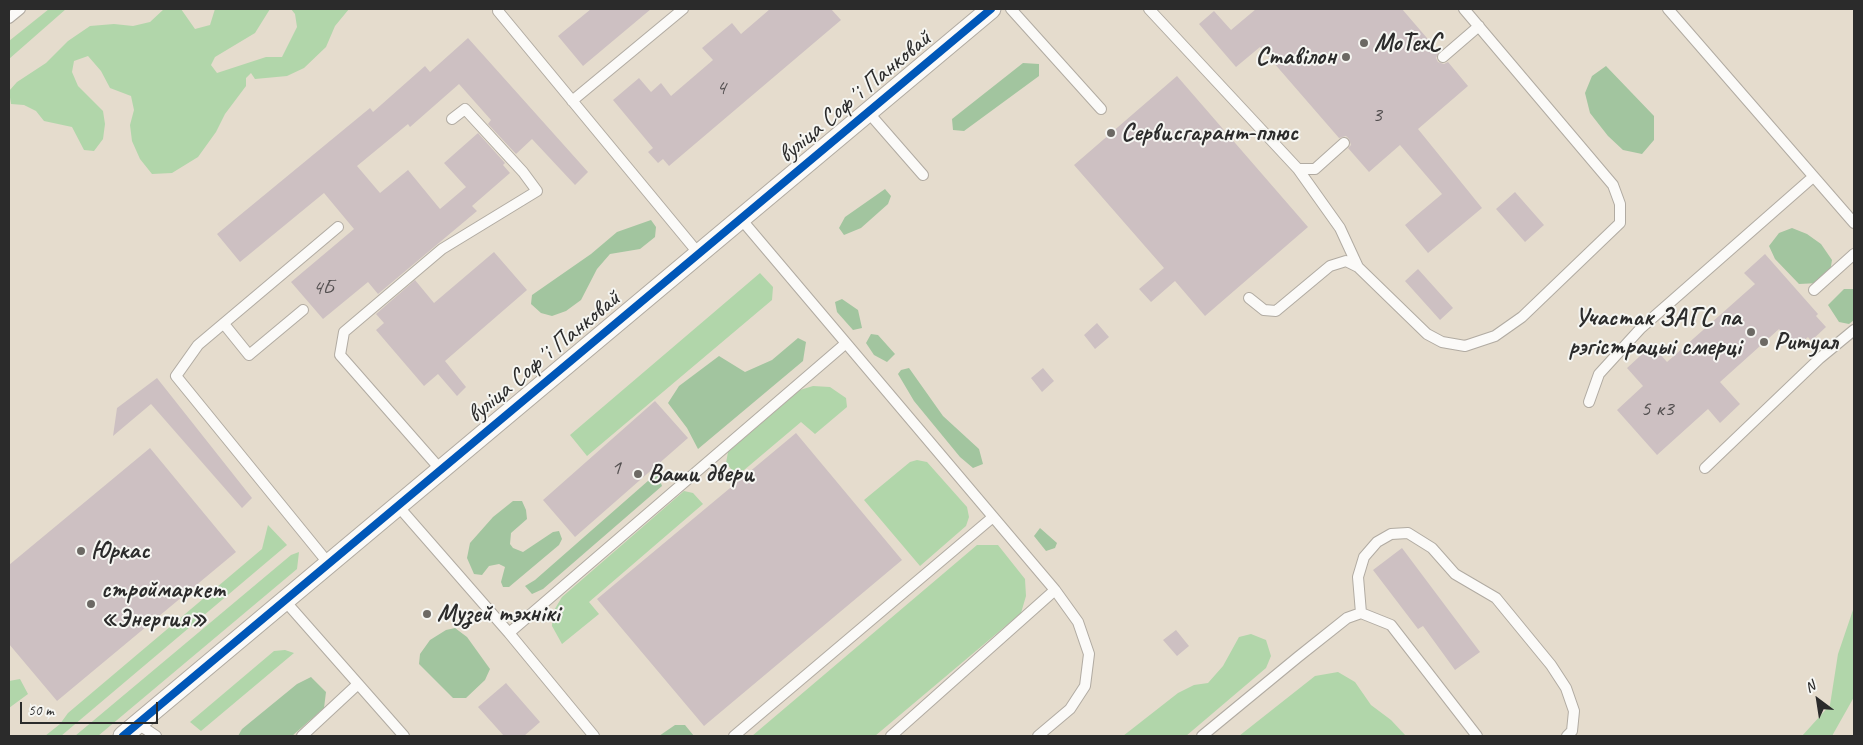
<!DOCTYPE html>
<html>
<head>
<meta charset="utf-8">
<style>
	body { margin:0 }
	#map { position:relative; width:1863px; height:745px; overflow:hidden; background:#e5dccd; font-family:Caveat,sans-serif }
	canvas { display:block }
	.frame { position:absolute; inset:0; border:10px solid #2b2b2b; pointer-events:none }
	.north { position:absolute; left:1793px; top:675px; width:50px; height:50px; -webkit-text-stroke:4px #f6f6f2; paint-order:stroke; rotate:329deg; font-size:14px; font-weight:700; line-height:20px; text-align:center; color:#2b2b2b }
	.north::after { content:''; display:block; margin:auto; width:18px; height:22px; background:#2b2b2b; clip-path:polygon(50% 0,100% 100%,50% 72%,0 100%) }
	.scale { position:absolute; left:20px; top:702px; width:138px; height:22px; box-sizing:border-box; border:2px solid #2b2b2b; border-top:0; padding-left:6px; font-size:15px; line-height:18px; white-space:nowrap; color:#2b2b2b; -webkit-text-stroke:4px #f6f6f2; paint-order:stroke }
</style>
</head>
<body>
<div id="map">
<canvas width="1863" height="745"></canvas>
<div class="frame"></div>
<div class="north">N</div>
<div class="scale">50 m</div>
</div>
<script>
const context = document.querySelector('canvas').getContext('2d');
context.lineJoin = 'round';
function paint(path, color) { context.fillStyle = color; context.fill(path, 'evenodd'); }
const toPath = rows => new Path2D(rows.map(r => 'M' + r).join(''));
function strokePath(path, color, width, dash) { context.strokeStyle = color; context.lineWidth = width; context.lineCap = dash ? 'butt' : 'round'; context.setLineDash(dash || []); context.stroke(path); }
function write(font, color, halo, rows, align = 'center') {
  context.font = font + ' Caveat,sans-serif'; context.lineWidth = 4; context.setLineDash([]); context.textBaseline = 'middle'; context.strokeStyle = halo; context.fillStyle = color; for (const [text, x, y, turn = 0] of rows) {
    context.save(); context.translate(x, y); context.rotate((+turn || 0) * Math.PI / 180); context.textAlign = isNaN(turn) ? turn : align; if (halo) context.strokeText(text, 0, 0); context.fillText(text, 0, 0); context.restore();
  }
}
paint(toPath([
	[49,9,66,9,9,59,9,41],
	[164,9,181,9,195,29,210,25,215,9,270,9,255,33,215,57,211,65,217,73,266,57,282,57,297,27,295,14,291,9,349,9,335,26,326,47,304,68,287,76,255,79,251,73,246,78,246,86,225,114,216,132,198,157,172,173,152,174,140,159,132,141,130,125,134,110,131,96,110,88,101,71,88,56,74,61,72,72,78,86,103,111,105,124,103,139,94,151,84,150,72,127,44,121,36,111,24,105,11,104,9,91,17,82,46,63,68,41,90,26,114,24,133,26,150,22],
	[760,273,773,287,772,300,587,456,570,435],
	[813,386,830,387,846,398,847,407,815,434,801,422,737,476,726,463,728,452,800,390],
	[917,460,927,462,967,507,969,517,966,526,920,566,864,500,910,462],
	[684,491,693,493,703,504,589,602,599,614,562,644,552,626,553,612,562,597],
	[268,525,287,545,61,736,45,736,60,724,68,713,262,549],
	[977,545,998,545,1025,579,1026,596,1021,613,875,736,752,736],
	[299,552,297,569,98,736,75,736,291,555],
	[1854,607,1854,697,1832,736,1802,736,1830,705,1838,654],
	[1251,634,1266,640,1271,656,1266,668,1186,736,1123,736,1178,693,1194,685,1208,683,1223,666,1239,637],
	[285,650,294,653,201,731,190,722,274,651],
	[1338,672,1355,682,1371,705,1391,720,1406,736,1239,736,1315,676],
	[20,679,28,694,9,708,9,681]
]), '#b1d6aa');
paint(toPath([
	[1023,63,1039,64,1039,76,964,131,953,130,952,119],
	[1606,66,1654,116,1654,140,1642,154,1623,150,1608,136,1590,113,1585,93,1592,76],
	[885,189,891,196,888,204,861,228,844,235,839,228,845,217],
	[651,220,656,227,655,237,640,249,610,254,597,269,581,300,566,311,552,316,541,313,531,304,532,295,591,254,617,232],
	[1792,228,1807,234,1821,244,1832,260,1830,272,1819,283,1799,284,1775,259,1769,246,1779,233],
	[1844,289,1854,289,1854,320,1849,324,1839,322,1828,305],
	[842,299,858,310,862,328,853,330,837,312,835,302],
	[871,334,878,335,895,354,887,362,874,355,866,343],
	[798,338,806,342,803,361,698,449,687,428,668,403,679,386,719,356,745,372,772,360],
	[909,368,943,416,979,449,983,464,973,468,960,457,914,401,898,374,901,370],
	[657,473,662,486,543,589,532,594,525,586,535,580],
	[513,501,522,501,526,510,527,519,511,533,510,544,513,548,523,552,553,532,559,531,562,539,559,545,509,587,503,587,501,582,505,567,499,564,489,566,482,575,474,574,467,558,470,543,493,517],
	[1040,528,1057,543,1055,548,1046,551,1034,536],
	[455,628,467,637,490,669,485,680,466,698,453,698,419,664,420,654,430,640,446,630],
	[311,677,326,692,324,708,292,736,238,736,242,729,297,684],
	[675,725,685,725,694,736,659,736]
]), '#a2c59f');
paint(toPath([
	[591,9,651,9,583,66,558,36],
	[770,9,831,9,841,20,669,166,663,159,658,163,648,152,653,148,613,100,639,78,651,92,661,83,671,96,713,60,702,48,732,23,741,34],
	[1256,9,1402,9,1439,52,1436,58,1438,62,1444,64,1448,62,1468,86,1418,129,1482,208,1428,253,1405,225,1442,194,1400,145,1369,172,1348,148,1351,145,1349,139,1346,136,1339,138,1260,47,1236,67,1199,24,1214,11,1231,30],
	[468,38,588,172,575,185,532,139,516,154,488,124,491,120,459,84,410,127,408,124,357,166,380,193,408,170,440,209,466,187,444,163,478,133,505,163,503,165,510,173,472,206,477,211,378,294,368,282,323,319,291,282,354,229,324,193,240,262,217,234,370,108,373,112,425,66,430,72],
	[1177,76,1308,227,1205,316,1175,281,1151,302,1139,289,1164,268,1074,165],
	[1515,192,1544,225,1525,242,1496,209],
	[494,252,527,290,445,361,466,387,457,396,438,374,424,386,376,330,384,323,376,314,415,280,434,303],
	[1765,254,1818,314,1816,316,1826,327,1811,341,1808,337,1796,348,1779,329,1720,382,1740,404,1720,423,1708,409,1657,455,1617,410,1643,386,1627,368,1652,345,1667,362,1755,284,1744,273],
	[1418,269,1453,308,1440,320,1405,281],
	[1097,323,1109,337,1095,349,1084,335],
	[1043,368,1054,381,1042,392,1031,378],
	[157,378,252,498,242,508,151,404,113,436,117,408],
	[655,401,688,438,575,537,543,500],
	[796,433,902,560,704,726,597,599],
	[150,448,236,552,57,701,9,644,9,565],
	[1402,548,1480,652,1455,670,1423,626,1418,629,1373,570],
	[1176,630,1189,646,1177,656,1163,640],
	[506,683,540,722,524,736,504,736,478,707]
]), '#cdc0c2');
const lane = toPath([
	[1011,9,1101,109],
	[1149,9,1298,169,1315,169,1344,143],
	[1668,9,1854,223],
	[498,11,699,254],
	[9,18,20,9],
	[1443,57,1479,26],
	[572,101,683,9],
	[868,112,923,175],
	[1298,169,1340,228,1358,267],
	[741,219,1055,590,1078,622,1089,654,1085,686,1070,709,1038,736],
	[1814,290,1854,254],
	[1249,298,1264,310,1276,311,1330,266,1346,261,1358,267,1427,334,1442,342,1465,346,1495,336,1522,317,1620,223,1620,204,1613,185,1464,9],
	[224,324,249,355,303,310],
	[1589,402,1599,374,1641,328,1813,177],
	[1705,468,1820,358,1854,330],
	[441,470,340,355,344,332,442,249,537,191,523,172,465,109,452,119],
	[398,506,509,633,594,736],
	[329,564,176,376,198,345,338,227],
	[285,601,404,736],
	[1361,613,1358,577,1364,557,1377,542,1391,534,1408,533,1432,548,1455,574,1496,598,1551,665,1566,688,1574,711,1572,731,1567,736],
	[509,633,845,344],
	[138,724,156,736],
	[302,736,358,684],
	[734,736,993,517],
	[891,736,1055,590],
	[1202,736,1298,657,1347,618,1361,613,1391,625,1477,736]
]);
const street = toPath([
	[123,736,991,9]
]);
strokePath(lane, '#b1aba2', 12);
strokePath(street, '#b1aba2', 21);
strokePath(lane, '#fbfaf8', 10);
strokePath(street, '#fbfaf8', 19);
strokePath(toPath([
	[123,736,991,9]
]), '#0057b8', 8);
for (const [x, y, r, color] of [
	[1364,43,5,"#6c6964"],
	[1346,57,5,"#6c6964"],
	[1111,133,5,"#6c6964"],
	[1751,332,5,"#6c6964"],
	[1764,342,5,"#6c6964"],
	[638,474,5,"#6c6964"],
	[81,551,5,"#6c6964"],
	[91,604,5,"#6c6964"],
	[427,614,5,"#6c6964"]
]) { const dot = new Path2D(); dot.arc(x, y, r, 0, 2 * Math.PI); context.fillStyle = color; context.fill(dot); strokePath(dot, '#f6f6f2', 2); }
write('22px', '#545051', null, [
	["4",721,88],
	["3",1377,115],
	["4Б",323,288],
	["5 к3",1657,409],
	["1",616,468]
]);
write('bold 25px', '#2b2b2b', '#f6f6f2', [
	["MoTexC",1374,43],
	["Ставілон",1336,57,"right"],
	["Сервисгарант-плюс",1121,133],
	["Участак ЗАГС па",1741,318,"right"],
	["рэгістрацыі смерці",1741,347,"right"],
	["Ритуал",1774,342],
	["Ваши двери",648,474],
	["Юркас",91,551],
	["строймаркет",101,590],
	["«Энергия»",101,619],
	["Музей тэхнікі",437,614]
], 'left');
write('25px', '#2b2b2b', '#f6f6f2', [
	["вуліца Софʼі Панковай",855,97,-40],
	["вуліца Софʼі Панковай",544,357,-40]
]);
</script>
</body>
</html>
